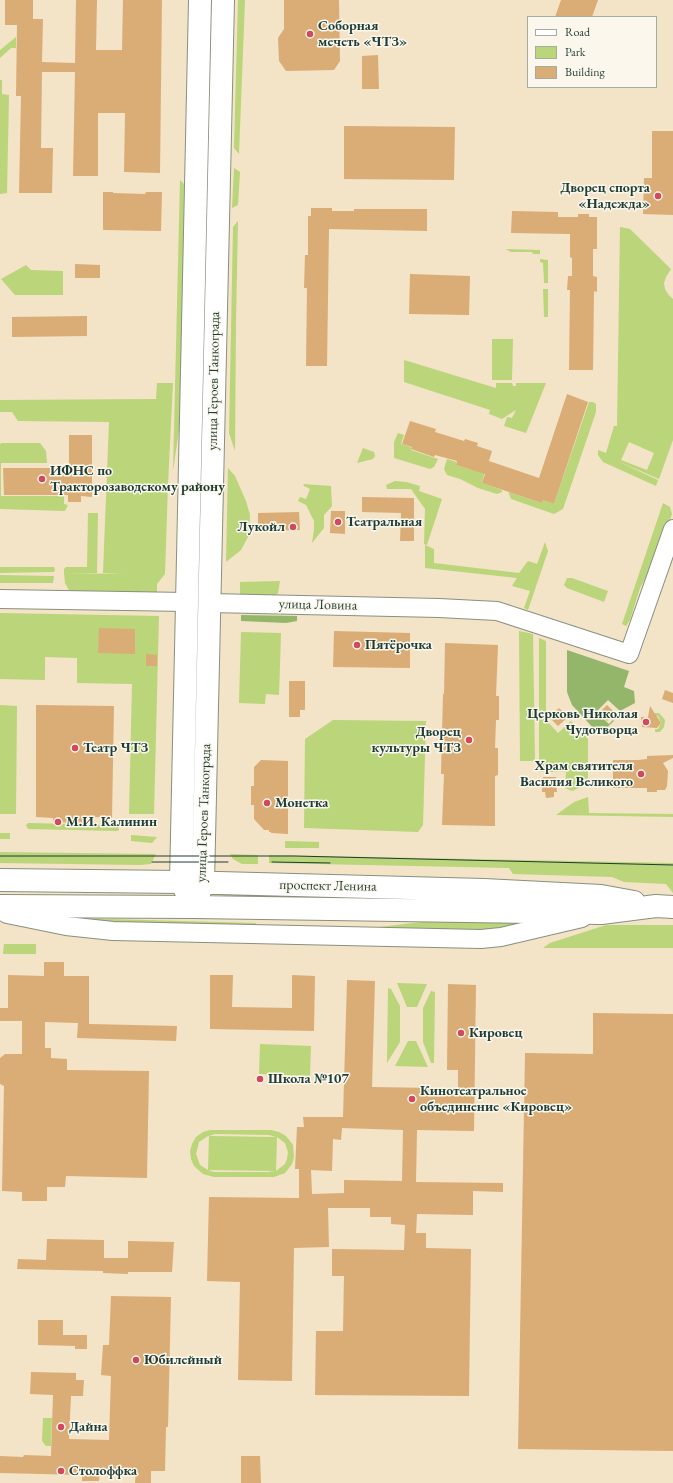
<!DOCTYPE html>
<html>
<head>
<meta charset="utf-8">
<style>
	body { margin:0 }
	#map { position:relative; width:673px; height:1483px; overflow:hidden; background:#f3e3c7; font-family:"EB Garamond",serif }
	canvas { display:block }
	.legend { position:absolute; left:527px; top:16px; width:130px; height:72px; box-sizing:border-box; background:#fbf7ec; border:1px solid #a3ada2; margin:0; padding:5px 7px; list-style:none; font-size:12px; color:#1f3d34 }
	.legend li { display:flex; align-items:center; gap:8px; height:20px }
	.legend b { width:20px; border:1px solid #a3ada2 }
</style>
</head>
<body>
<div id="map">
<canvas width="673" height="1483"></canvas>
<ul class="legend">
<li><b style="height:5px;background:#fff"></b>Road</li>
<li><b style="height:11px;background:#bad57a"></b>Park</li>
<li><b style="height:11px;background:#daac76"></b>Building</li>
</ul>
</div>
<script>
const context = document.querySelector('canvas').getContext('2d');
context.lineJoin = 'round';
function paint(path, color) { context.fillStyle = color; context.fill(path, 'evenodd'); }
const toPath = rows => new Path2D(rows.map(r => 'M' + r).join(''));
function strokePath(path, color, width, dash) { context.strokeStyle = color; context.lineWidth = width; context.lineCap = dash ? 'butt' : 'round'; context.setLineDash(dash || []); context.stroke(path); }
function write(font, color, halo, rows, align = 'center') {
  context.font = font + ' "EB Garamond",serif'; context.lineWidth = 3; context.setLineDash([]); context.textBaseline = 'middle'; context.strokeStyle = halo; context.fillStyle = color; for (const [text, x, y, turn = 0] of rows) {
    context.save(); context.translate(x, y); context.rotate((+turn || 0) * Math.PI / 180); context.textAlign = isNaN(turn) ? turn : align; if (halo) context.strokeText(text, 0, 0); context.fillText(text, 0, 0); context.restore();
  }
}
paint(toPath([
	[238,0,245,0,239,154,234,148],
	[16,37,16,48,11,48,0,58,0,50],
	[0,80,2,80,2,94,9,95,7,193,0,194],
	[234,168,240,172,238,205,232,208],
	[180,180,184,184,182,353,179,430,173,471],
	[238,221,236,321,235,451,229,433,233,227],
	[620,227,630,229,671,269,666,277,664,283,665,289,668,294,673,299,673,440,659,479,615,460,658,480,656,486,603,462,598,455,598,450,606,453,614,426,617,426],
	[629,442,654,453,647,470,621,460],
	[506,249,540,250,540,254,533,254,532,252,511,252],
	[540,259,548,260,548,283,544,283,543,263,540,262],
	[26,265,31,270,63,271,63,295,15,295,1,279],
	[543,289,548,289,548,317,544,317],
	[492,339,513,339,512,380,492,380],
	[404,360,496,388,496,383,512,383,513,386,516,386,516,383,546,383,526,433,504,426,507,417,512,418,516,410,502,419,489,414,490,410,404,382],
	[157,383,173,383,168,484,165,574,157,584,157,595,71,594,65,583,64,573,124,574,103,573,109,422,18,421,12,412,0,412,0,400,156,399],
	[589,402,593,402,596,404,596,412,563,509,554,514,511,499,509,494,509,492,542,503,543,500,554,504],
	[398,433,404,435,401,444,411,447,411,450,438,459,434,467,430,469,394,458,394,442],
	[2,443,40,443,46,451,47,463,1,463,1,496,64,496,64,504,68,505,65,511,0,509,0,444],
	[363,448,374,452,375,456,373,459,357,463],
	[447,459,456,462,456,465,469,469,485,471,482,483,502,490,502,492,497,494,478,488,460,479,447,475,444,469],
	[228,468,235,476,246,501,250,515,249,535,241,550,226,562],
	[395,481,406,482,420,486,419,491,442,499,427,545,424,544,425,509,411,489,387,489,386,485],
	[303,484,331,486,332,506,324,515,324,528,312,543,314,530,314,521,306,505,298,501,300,497,306,499,310,489,304,486],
	[663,503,670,507,672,514,656,559,640,588,630,620,626,626,622,624],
	[88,513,98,513,97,573,64,573,64,569,66,567,87,567],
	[545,542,548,551,528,610,524,608,530,591,512,586,517,578,425,568,425,545,434,549,434,563,519,573,528,561,537,564],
	[0,567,54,567,55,569,54,572,0,573],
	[0,575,54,576,53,583,0,583],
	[567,578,572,578,608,591,604,602,567,588,564,585],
	[280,581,278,593,274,597,240,598,240,582],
	[0,613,159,616,154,814,129,814,132,684,77,683,77,658,45,657,45,680,0,679],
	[519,631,533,634,535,761,520,761],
	[241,632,281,633,279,695,266,694,265,704,239,703],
	[539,638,546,641,546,720,558,733,571,721,588,739,588,784,572,791,565,788,566,772,539,772],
	[0,705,17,706,16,814,0,814],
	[655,713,659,713,665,720,664,727,660,732,655,732,655,729,658,729,661,723,658,716,655,716],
	[333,720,426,721,423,825,418,832,304,828,305,739],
	[588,797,589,813,673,814,673,817,556,815,574,802],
	[28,823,118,825,119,829,118,831,28,829,26,825],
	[0,833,10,833,10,839,0,839],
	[131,835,157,837,152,843,131,841],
	[285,841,319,842,319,848,285,848],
	[0,852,156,854,151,864,140,865,0,863],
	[230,854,258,855,258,864,242,864,233,859],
	[269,855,673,863,673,893,666,884,624,882,612,877,513,874,509,868,269,863],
	[71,918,256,923,256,926,102,922],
	[540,920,485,930,470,931,379,927,430,921],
	[606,925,673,925,673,948,543,948,550,943],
	[4,944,36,944,36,954,3,954],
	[397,983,427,984,417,1007,407,1007],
	[388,988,391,989,400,1006,400,1042,387,1063],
	[431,991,435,992,434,1063,431,1063,423,1042,423,1008],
	[408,1041,416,1041,428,1067,395,1066],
	[260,1044,311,1046,310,1076,259,1074],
	[210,1130,271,1130,279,1132,286,1136,293,1145,294,1157,292,1164,285,1173,274,1177,214,1177,203,1174,194,1166,191,1159,190,1151,192,1144,196,1137,203,1132],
	[215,1134,269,1135,276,1137,209,1136],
	[208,1136,209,1136,208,1170,200,1165,196,1154,199,1142],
	[277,1137,285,1143,288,1152,287,1159,285,1164,276,1171],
	[208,1170,275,1171,268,1172,214,1172],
	[43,1418,52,1418,51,1446,46,1446,42,1441]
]), '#bad57a');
paint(toPath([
	[241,615,297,616,297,621,286,623,241,621],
	[567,650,629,671,624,687,634,691,635,703,620,711,608,700,596,712,609,724,613,720,614,721,603,731,595,730,572,705,567,692]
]), '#93b66a');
paint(toPath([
	[5,0,33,0,33,19,43,19,42,62,75,63,76,0,97,0,96,50,122,50,123,0,162,0,160,173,124,172,125,113,98,113,98,176,73,176,75,72,42,72,41,148,53,148,52,193,19,193,21,96,16,96,17,25,5,25],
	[284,0,339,0,340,61,334,70,286,71,279,61,278,38,284,29],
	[561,0,598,0,592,17,555,17],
	[378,55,379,89,362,89,362,56],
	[344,126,455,127,454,180,344,179],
	[652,131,673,131,673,215,643,214,644,178,652,178],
	[103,192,113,192,113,193,145,194,146,192,162,192,161,231,103,230],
	[311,208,332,208,332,211,354,211,354,209,427,209,427,231,329,229,327,366,306,366,307,288,304,288,305,255,308,255,308,216,311,216],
	[512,211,558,212,558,217,578,217,578,214,589,214,589,217,597,217,597,249,593,249,593,276,597,277,597,292,594,291,593,370,569,370,570,290,567,290,568,276,572,276,572,258,570,257,570,234,511,233],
	[75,264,100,265,100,278,75,278],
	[410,274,470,276,469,315,409,314],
	[87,316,87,336,12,337,12,317],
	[567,394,588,402,554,504,543,500,542,503,482,483,485,474,456,465,457,461,435,455,434,457,411,449,412,447,402,444,410,421,436,429,435,432,464,441,465,439,478,443,477,446,492,451,489,461,539,478],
	[69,435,92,435,92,497,81,496,81,502,68,502,68,495,4,495,3,468,69,468],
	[362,497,414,498,414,541,400,541,401,513,362,512],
	[331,511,345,511,345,534,330,533],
	[299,512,300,530,258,531,258,513],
	[99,628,135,629,135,654,98,653],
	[334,631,410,633,410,668,333,667],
	[445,643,498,645,496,696,499,696,499,720,496,720,495,748,498,748,498,775,495,776,495,826,442,825,444,774,441,774,443,694,444,694],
	[146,654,157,655,157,666,146,666],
	[289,681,305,681,305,710,300,710,300,717,289,717],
	[665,690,673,693,673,703,662,699],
	[36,705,114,706,112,818,94,817,94,823,53,822,53,818,36,817],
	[607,705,615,713,607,721,599,713],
	[650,706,661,723,657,728,642,727,641,717,648,717],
	[559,708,568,717,558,726,549,717],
	[673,755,673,758,663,763,668,771,667,786,665,790,657,790,657,792,647,792,647,788,613,788,613,760,638,760,647,759,647,756],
	[261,760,288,761,288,834,271,833,271,832,269,832,269,830,264,830,254,819,254,805,251,805,251,786,254,786,254,767],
	[543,777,556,777,557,792,554,792,554,797,546,798,545,792,542,792],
	[44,962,64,962,64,976,89,976,89,1024,177,1026,176,1041,77,1038,78,1023,45,1022,45,1048,51,1048,51,1058,67,1059,67,1070,149,1071,147,1178,66,1176,65,1187,47,1187,47,1201,22,1201,22,1192,2,1191,4,1086,0,1084,0,1058,5,1054,22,1054,22,1021,0,1021,0,1008,8,1008,8,975,44,976],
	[210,975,233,975,232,1007,292,1008,292,975,315,976,314,1031,210,1029],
	[347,980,375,981,372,1087,435,1088,435,1092,458,1092,458,1070,447,1070,448,984,476,985,474,1131,417,1130,416,1182,503,1183,503,1192,473,1191,473,1215,417,1214,416,1233,426,1233,426,1248,471,1249,469,1396,315,1395,316,1331,343,1331,344,1276,332,1276,332,1249,404,1250,405,1225,391,1224,391,1217,370,1217,370,1208,328,1208,329,1247,294,1248,292,1381,238,1380,240,1282,207,1281,209,1197,299,1198,299,1169,295,1169,297,1127,304,1127,303,1117,343,1117],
	[342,1128,403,1130,402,1181,344,1180,344,1193,312,1194,311,1170,332,1171,333,1139,341,1140],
	[593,1013,673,1014,673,1451,518,1449,525,1053,593,1054],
	[47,1239,104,1240,104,1258,128,1258,128,1241,174,1242,172,1272,128,1272,128,1274,103,1273,103,1271,17,1269,18,1259,46,1260],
	[111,1296,171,1297,168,1427,166,1427,165,1471,151,1471,151,1483,135,1483,136,1471,100,1470,99,1481,82,1481,82,1475,0,1473,0,1456,23,1457,24,1455,51,1456,53,1395,30,1394,31,1372,76,1373,76,1380,84,1380,83,1396,71,1396,69,1439,109,1440,111,1376,101,1375,103,1345,109,1345],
	[38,1320,63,1320,63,1335,87,1335,87,1349,75,1349,75,1346,38,1345],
	[241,1456,260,1456,261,1483,241,1483]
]), '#daac76');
const minor = toPath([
	[0,599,187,602],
	[210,603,439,608,497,611,629,654,673,529],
	[1,910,7,914,66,926,113,931,481,939,501,937,582,918]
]);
const major = toPath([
	[0,880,181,882,484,890,601,896,634,902],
	[0,906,194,907,601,913,656,906,673,907],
	[194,907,181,882,200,0],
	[194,907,203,883,223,0]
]);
strokePath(minor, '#89907e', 20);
strokePath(major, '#89907e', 24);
strokePath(minor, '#fff', 18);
strokePath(major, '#fff', 22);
strokePath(toPath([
	[0,856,294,856,673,865],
	[152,862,228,862],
	[272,862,330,863]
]), '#1f3d34', 1);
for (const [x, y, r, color] of [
	[310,34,4,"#d1495b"],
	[658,196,4,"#d1495b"],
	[42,479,4,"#d1495b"],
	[338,522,4,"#d1495b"],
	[293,527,4,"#d1495b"],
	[357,645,4,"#d1495b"],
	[646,722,4,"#d1495b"],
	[469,740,4,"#d1495b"],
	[75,748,4,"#d1495b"],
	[641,774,4,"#d1495b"],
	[267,803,4,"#d1495b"],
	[58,822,4,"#d1495b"],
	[461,1033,4,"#d1495b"],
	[260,1079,4,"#d1495b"],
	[412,1099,4,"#d1495b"],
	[136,1360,4,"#d1495b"],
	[61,1427,4,"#d1495b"],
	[61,1471,4,"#d1495b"]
]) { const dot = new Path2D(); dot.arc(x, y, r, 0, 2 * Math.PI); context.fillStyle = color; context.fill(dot); strokePath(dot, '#fbf7ec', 1.5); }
write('bold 14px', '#1f3d34', '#fbf7ec', [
	["Соборная",318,26],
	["мечеть «ЧТЗ»",318,42],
	["Дворец спорта",650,188,"right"],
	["«Надежда»",650,204,"right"],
	["ИФНС по",50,471],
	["Тракторозаводскому району",50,487],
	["Театральная",346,522],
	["Лукойл",285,527,"right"],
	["Пятёрочка",365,645],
	["Церковь Николая",638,714,"right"],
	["Чудотворца",638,730,"right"],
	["Дворец",461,732,"right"],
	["культуры ЧТЗ",461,748,"right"],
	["Театр ЧТЗ",83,748],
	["Храм святителя",633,766,"right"],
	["Василия Великого",633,782,"right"],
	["Монетка",275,803],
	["М.И. Калинин",66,822],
	["Кировец",469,1033],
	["Школа №107",268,1079],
	["Кинотеатральное",420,1091],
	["объединение «Кировец»",420,1107],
	["Юбилейный",144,1360],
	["Дайна",69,1427],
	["Столоффка",69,1471]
], 'left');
write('14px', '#1f3d34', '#fbf7ec', [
	["улица Героев Танкограда",214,381,-89],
	["улица Ловина",318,605,1],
	["улица Героев Танкограда",204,813,-88],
	["проспект Ленина",328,886,1]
]);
</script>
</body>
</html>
